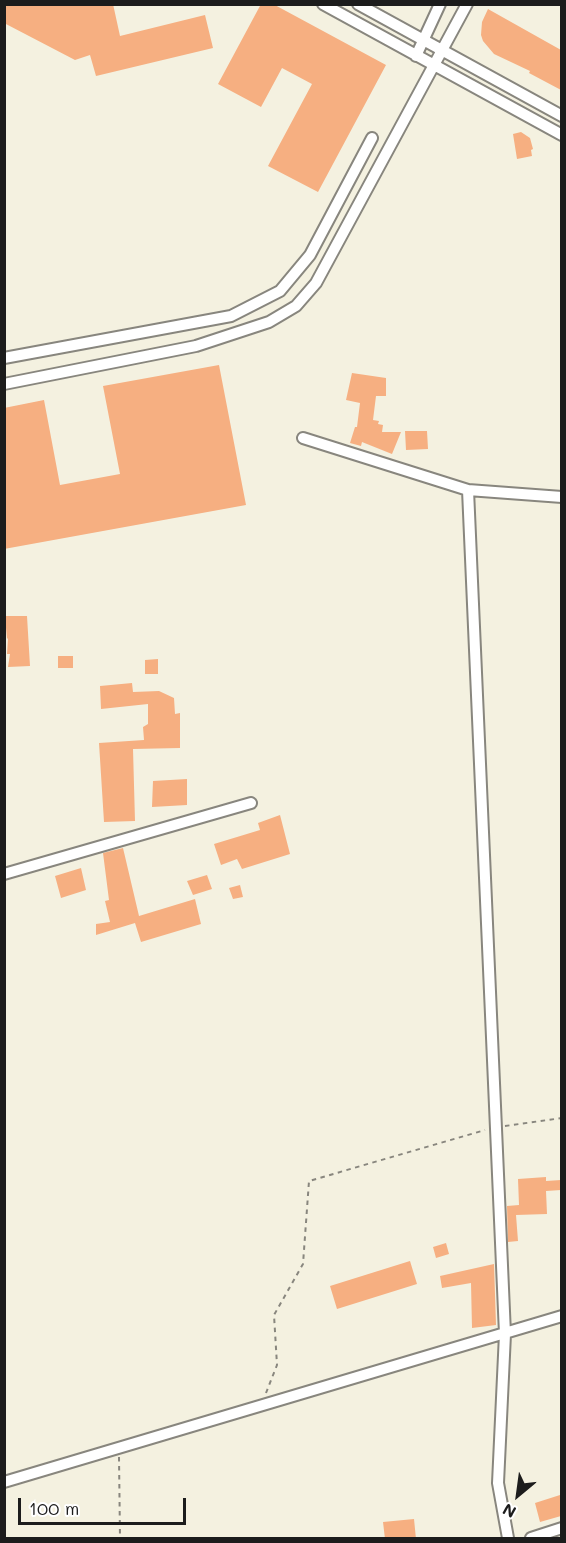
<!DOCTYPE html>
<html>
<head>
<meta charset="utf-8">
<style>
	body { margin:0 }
	#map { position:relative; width:566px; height:1543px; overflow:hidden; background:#f4f1e0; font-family:Mali,sans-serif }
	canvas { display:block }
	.frame { position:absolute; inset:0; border:6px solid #1c1c1c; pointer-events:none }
	.north { position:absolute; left:488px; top:1465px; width:60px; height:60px; -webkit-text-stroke:4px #fff; paint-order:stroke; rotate:209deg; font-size:16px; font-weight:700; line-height:24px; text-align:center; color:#1c1c1c }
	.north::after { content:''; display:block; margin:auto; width:21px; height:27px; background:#1c1c1c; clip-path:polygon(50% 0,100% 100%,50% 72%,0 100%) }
	.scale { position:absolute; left:18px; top:1498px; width:168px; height:27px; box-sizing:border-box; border:3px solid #1c1c1c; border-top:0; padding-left:8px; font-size:18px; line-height:21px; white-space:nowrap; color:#1c1c1c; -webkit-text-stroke:4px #fff; paint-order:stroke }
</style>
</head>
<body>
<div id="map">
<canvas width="566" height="1543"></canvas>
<div class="frame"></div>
<div class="north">N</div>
<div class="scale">100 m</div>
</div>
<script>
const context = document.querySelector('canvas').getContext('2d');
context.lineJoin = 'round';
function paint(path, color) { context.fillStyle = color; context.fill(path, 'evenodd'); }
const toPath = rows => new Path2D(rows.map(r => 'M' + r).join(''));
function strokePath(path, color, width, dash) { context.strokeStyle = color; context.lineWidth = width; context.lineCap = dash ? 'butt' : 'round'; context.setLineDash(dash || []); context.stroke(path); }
paint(toPath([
	[4,4,113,4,120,36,205,15,213,48,96,76,90,55,75,60,4,23],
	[261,4,273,4,386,65,318,192,268,166,312,84,282,68,261,107,218,84],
	[488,9,561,50,561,90,529,73,530,71,494,54,483,41,481,35,482,22],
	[521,132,530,138,533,149,531,150,532,156,517,159,513,134],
	[219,365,246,505,4,549,4,408,44,400,60,485,120,474,103,386],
	[352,373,386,378,386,396,376,396,373,420,379,421,378,424,383,425,382,432,401,432,392,454,362,442,361,446,350,443,355,427,357,427,360,403,346,400],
	[405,431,427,431,428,449,406,450],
	[5,616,27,616,30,666,8,667,10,654,7,654,8,638,7,639],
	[58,656,73,656,73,668,58,668],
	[158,659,158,674,145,674,145,660],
	[132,683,133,692,159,691,174,698,175,714,180,713,180,748,133,749,135,821,104,822,99,743,144,740,143,727,148,724,148,704,101,709,100,686],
	[187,779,187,805,152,807,153,781],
	[280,815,290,854,242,869,237,859,221,865,214,844,260,830,258,823],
	[123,848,139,916,195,899,201,924,141,942,135,923,96,935,96,924,110,922,105,901,109,900,103,853],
	[81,868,86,890,61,898,55,876],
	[207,875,212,889,193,895,187,881],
	[240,885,243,897,233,899,229,888],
	[546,1177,546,1181,561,1180,561,1190,546,1191,547,1214,516,1215,518,1241,508,1242,507,1206,519,1205,518,1179],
	[446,1243,449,1254,436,1258,433,1247],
	[410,1261,417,1284,337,1309,330,1286],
	[494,1264,496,1325,472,1328,471,1283,442,1288,440,1276],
	[560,1495,561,1516,540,1522,535,1503],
	[414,1519,416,1539,385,1539,383,1522]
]), '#f6af81');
const minor = toPath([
	[323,4,562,135],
	[358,4,562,116],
	[416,56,440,4],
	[4,358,231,316,280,291,310,255,372,138],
	[4,384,196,346,269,322,296,306,316,283,467,4],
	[303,438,468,490,562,497],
	[468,490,505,1334,498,1483,508,1538],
	[4,874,251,803],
	[4,1482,562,1316],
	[531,1538,562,1528]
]);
strokePath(minor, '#88867e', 14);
strokePath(toPath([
	[505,1126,562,1118],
	[266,1393,277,1365,274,1315,303,1264,309,1181,485,1130],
	[119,1457,120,1538]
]), '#88867e', 2, [4.5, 4.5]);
strokePath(minor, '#fff', 10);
</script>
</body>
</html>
